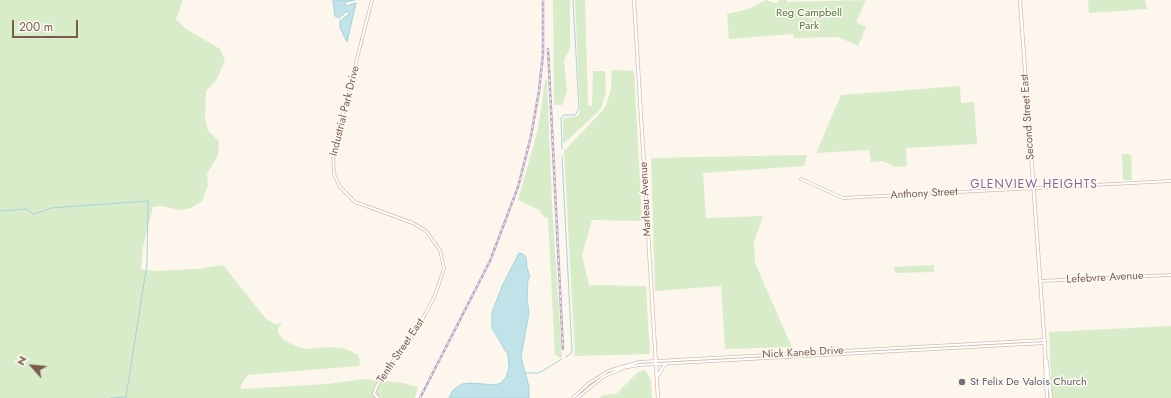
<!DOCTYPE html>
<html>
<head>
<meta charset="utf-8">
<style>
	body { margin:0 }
	#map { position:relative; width:1171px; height:398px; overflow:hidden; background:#fdf6ec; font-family:Jost,sans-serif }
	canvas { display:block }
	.north { position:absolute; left:12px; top:346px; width:40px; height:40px; -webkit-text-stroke:3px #fffaf3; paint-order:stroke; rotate:297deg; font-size:11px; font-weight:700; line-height:16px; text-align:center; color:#7a5c4d }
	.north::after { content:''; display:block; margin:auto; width:14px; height:18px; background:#7a5c4d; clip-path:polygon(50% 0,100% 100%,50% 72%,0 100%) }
	.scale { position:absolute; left:12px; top:20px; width:66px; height:18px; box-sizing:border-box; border:2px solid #7a5c4d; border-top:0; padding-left:5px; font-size:12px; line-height:14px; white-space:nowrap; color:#7a5c4d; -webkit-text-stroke:3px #fffaf3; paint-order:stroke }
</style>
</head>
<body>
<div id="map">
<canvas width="1171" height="398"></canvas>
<div class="north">N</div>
<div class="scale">200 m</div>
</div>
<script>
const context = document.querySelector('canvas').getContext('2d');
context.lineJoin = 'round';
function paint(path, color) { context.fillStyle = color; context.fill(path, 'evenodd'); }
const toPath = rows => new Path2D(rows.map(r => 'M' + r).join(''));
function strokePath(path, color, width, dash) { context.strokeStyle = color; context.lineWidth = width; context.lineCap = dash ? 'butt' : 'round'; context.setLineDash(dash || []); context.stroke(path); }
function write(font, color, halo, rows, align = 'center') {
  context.font = font + ' Jost,sans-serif'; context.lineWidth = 3; context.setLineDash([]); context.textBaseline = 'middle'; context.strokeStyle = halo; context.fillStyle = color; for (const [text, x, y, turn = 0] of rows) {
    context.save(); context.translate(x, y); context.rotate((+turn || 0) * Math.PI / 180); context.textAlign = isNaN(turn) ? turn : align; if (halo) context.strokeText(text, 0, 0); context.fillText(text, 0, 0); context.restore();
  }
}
paint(toPath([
	[0,0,183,0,176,19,186,29,220,49,225,61,217,79,206,91,205,118,208,131,219,141,218,155,207,174,208,185,202,201,191,208,180,210,161,206,153,207,143,247,141,268,143,270,155,271,197,269,223,265,266,319,275,324,282,323,278,328,278,333,284,340,296,346,306,349,332,347,343,348,357,354,360,360,359,366,248,375,241,385,241,389,327,384,365,379,403,383,418,387,415,398,0,398],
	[553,0,570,0,570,48,564,60,567,92,562,105,554,105],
	[575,0,585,0,588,106,592,106,593,71,605,71,606,92,601,108,596,114,563,144,563,118,578,116,580,111],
	[766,0,775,3,779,2,779,0,787,0,787,2,866,0,856,22,866,27,858,46,838,37,794,38,793,34,729,39,727,14,748,9],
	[1088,0,1145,0,1147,9,1089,13],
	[612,70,634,71,642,221,592,220,582,255,589,285,646,286,650,354,575,356,564,151,605,108,611,89],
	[547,79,552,204,562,358,555,355,548,218,545,218,539,210,518,200,538,129,545,80],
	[960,86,961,103,974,102,977,144,906,148,907,166,895,167,883,161,871,162,869,150,816,153,841,95],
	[1122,154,1131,154,1132,180,1123,180],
	[807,155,804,166,703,173,706,218,763,216,754,242,755,263,792,347,725,349,721,286,655,291,651,158],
	[934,265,934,272,895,273,894,267],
	[1171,326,1171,398,1052,398,1049,332],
	[645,370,651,380,652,398,599,398,603,395,616,394,638,372]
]), '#d8ecc9');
const water = toPath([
	[333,0,355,0,345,2,346,6,356,3,347,42,340,28,340,21,349,14,347,11,339,18,335,16,333,0],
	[519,253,523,254,526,257,527,268,530,276,528,280,527,298,529,313,521,357,529,387,529,398,449,398,453,390,462,384,471,383,495,385,501,383,506,377,509,368,508,355,492,328,492,312,503,284,519,253]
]);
paint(water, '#bfe3e8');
strokePath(water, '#a5d3da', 1);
strokePath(toPath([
	[562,149,561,118,564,115,575,115,579,109,573,0],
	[562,157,572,352,566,357],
	[0,211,26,209,34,214,51,208,148,201,147,264,126,397,110,398],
	[525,373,539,373,562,359]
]), '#a5d3da', 1);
const tertiary = toPath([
	[372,0,333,152,334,174,340,187,355,202,413,223,426,231,440,250,444,269,435,295,417,330,385,371,376,388,374,394,378,398],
	[801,179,843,198,1171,181],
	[1040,281,1171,275],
	[573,398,588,384,608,371,639,362,1045,340],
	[577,398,603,377,623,368,639,365,1045,343]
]);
const secondary = toPath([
	[634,0,658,398],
	[1020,0,1044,334,1047,398],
	[1046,358,1051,398],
	[657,377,663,367,666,364]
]);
strokePath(tertiary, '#d1beb0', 3.5);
strokePath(secondary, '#d6c0b0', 4);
strokePath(tertiary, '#fff', 2);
strokePath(secondary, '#fff', 2.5);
const rail = toPath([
	[548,49,563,349],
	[420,398,490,261,518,187,531,136,539,91,543,54,543,0]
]);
strokePath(rail, '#b9a8c9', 2.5);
strokePath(rail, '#fffaf3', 1, [3]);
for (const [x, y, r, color] of [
	[962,382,4,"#6b7280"]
]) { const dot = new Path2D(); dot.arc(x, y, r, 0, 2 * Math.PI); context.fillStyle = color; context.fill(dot); strokePath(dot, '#fffaf3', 1.5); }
write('11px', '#537a41', '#fffaf3', [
	["Reg Campbell",809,13],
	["Park",809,26]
]);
write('11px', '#7a5c4d', '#fffaf3', [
	["Industrial Park Drive",345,111,-76],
	["Second Street East",1028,117,-94],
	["Anthony Street",924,194,-3],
	["Marleau Avenue",646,199,-93],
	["Lefebvre Avenue",1105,278,-3],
	["Tenth Street East",401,351,-56],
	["Nick Kaneb Drive",803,353,-3]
]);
write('11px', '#5b616d', '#fffaf3', [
	["St Felix De Valois Church",970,382]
], 'left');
context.letterSpacing = '1px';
write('12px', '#846695', '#fffaf3', [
	["GLENVIEW HEIGHTS",1034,185]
]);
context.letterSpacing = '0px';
</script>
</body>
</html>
